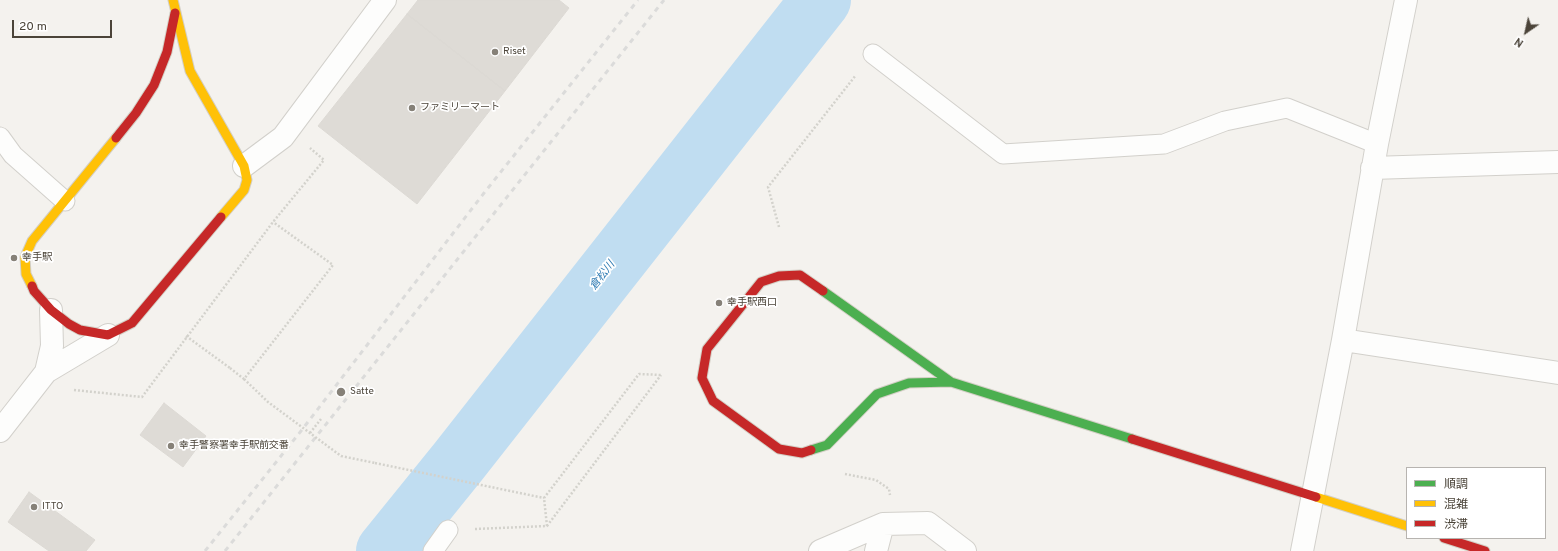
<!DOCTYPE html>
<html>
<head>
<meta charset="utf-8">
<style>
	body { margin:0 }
	#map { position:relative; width:1558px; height:551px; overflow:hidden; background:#f4f2ee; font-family:Overpass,"Noto Sans JP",sans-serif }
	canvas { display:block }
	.legend { position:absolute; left:1406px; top:467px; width:140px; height:72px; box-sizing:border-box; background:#fff; border:1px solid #b7b4b0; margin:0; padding:5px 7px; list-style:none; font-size:12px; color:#4b4439 }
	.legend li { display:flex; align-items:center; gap:8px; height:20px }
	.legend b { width:20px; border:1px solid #b7b4b0 }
	.north { position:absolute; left:1506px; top:12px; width:40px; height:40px; -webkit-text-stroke:3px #fff; paint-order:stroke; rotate:214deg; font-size:11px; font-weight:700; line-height:16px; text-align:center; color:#4b4439 }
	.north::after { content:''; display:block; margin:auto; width:14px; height:18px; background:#4b4439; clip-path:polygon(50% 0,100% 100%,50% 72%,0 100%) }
	.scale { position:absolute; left:12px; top:20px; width:100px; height:18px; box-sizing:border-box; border:2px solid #4b4439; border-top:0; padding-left:5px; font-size:12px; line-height:14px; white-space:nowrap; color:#4b4439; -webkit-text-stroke:3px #fff; paint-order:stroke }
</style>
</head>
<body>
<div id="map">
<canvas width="1558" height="551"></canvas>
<ul class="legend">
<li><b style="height:5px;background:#4caf50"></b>順調</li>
<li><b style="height:5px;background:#ffc107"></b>混雑</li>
<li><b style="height:5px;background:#c62828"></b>渋滞</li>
</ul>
<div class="north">N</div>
<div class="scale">20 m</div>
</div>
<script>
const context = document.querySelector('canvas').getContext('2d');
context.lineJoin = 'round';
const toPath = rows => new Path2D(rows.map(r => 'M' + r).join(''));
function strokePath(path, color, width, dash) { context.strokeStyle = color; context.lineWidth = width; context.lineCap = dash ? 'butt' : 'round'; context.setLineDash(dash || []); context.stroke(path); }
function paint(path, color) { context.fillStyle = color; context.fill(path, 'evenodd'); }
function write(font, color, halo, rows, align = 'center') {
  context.font = font + ' Overpass,"Noto Sans JP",sans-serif'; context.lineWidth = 3.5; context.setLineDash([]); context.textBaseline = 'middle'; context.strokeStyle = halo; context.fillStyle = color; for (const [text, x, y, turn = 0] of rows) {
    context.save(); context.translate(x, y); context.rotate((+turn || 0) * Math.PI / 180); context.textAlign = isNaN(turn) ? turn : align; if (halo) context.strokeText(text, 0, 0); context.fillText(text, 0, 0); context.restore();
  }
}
strokePath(toPath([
	[386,551,458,462,821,0]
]), '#c0ddf1', 60);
const building = toPath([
	[418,0,559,0,569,8,505,91,407,14,418,0],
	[407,14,505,91,417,204,318,126,407,14],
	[164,403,206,436,183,467,140,435,164,403],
	[29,492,95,540,86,551,49,551,8,522,29,492]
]);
paint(building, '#dedbd6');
strokePath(building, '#dcd9d4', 1);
const lane = toPath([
	[873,54,1003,154,1164,144,1225,121,1287,108,1377,144],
	[0,137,13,155,65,201],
	[433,551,448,530]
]);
const street = toPath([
	[244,166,283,137,385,0],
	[1372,168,1558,162],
	[51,310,52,346,46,372,108,335],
	[1343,340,1558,373],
	[0,431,46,372],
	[820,551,883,524,928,523,965,551],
	[876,551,883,524],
	[1302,551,1343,340,1377,144,1406,0]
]);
const fast = toPath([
	[823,291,951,382,1132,439],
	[811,450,827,445,877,394,909,383,951,382]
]);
const slow = toPath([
	[173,0,190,71,244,166,247,180,244,190,221,217],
	[32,286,26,274,25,257,32,241,116,138],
	[1316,497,1407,526]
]);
const jam = toPath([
	[116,138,136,113,154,85,167,52,175,13],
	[32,286,34,291,51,310,69,324,80,330,108,335,132,323,221,217],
	[1132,439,1316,497],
	[811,450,802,453,779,449,713,401,702,378,707,349,761,282,779,276,800,275,823,291],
	[1444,538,1485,551]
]);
strokePath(lane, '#d2d0cb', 21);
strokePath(street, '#d2d0cb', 24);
strokePath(fast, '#d3cfc5', 11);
strokePath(slow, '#d3cfc5', 11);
strokePath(jam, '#d3cfc5', 11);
strokePath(toPath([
	[779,227,768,187,856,75],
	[186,336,230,368],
	[230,368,244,379,333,265,273,222],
	[74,390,142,397,273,222,324,160,310,148],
	[310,433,321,419],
	[375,463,544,498],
	[845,474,876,480,889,489,890,495],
	[547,526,544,498,639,374,661,375],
	[475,529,547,526,661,375]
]), '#d3d2cc', 2.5, [2, 2]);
strokePath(lane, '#fdfdfc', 19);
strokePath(street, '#fdfdfc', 22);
strokePath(fast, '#4caf50', 9);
strokePath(slow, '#ffc107', 9);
strokePath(jam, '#c62828', 9);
strokePath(toPath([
	[205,551,301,431,484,193,638,0],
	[225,551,664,0]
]), '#dbdbda', 3, [5, 5]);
strokePath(toPath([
	[244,379,268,402,341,456,375,463]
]), '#d3d2cc', 2.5, [2, 2]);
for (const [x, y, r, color] of [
	[495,52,4,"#868178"],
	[412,108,4,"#868178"],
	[14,258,4,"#868178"],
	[719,303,4,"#868178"],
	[341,392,5,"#868178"],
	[171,446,4,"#868178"],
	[34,507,4,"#868178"]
]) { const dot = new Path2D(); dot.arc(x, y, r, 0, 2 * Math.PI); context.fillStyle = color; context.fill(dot); strokePath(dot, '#fff', 1.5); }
write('10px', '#4b4439', '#fff', [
	["Riset",503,52],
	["ファミリーマート",420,108],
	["幸手駅",22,258],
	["幸手駅西口",727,303],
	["Satte",350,392],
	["幸手警察署幸手駅前交番",179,446],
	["ITTO",42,507]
], 'left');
write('italic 11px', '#2e7ab2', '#fff', [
	["倉松川",603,276,-52]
]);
</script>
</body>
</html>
